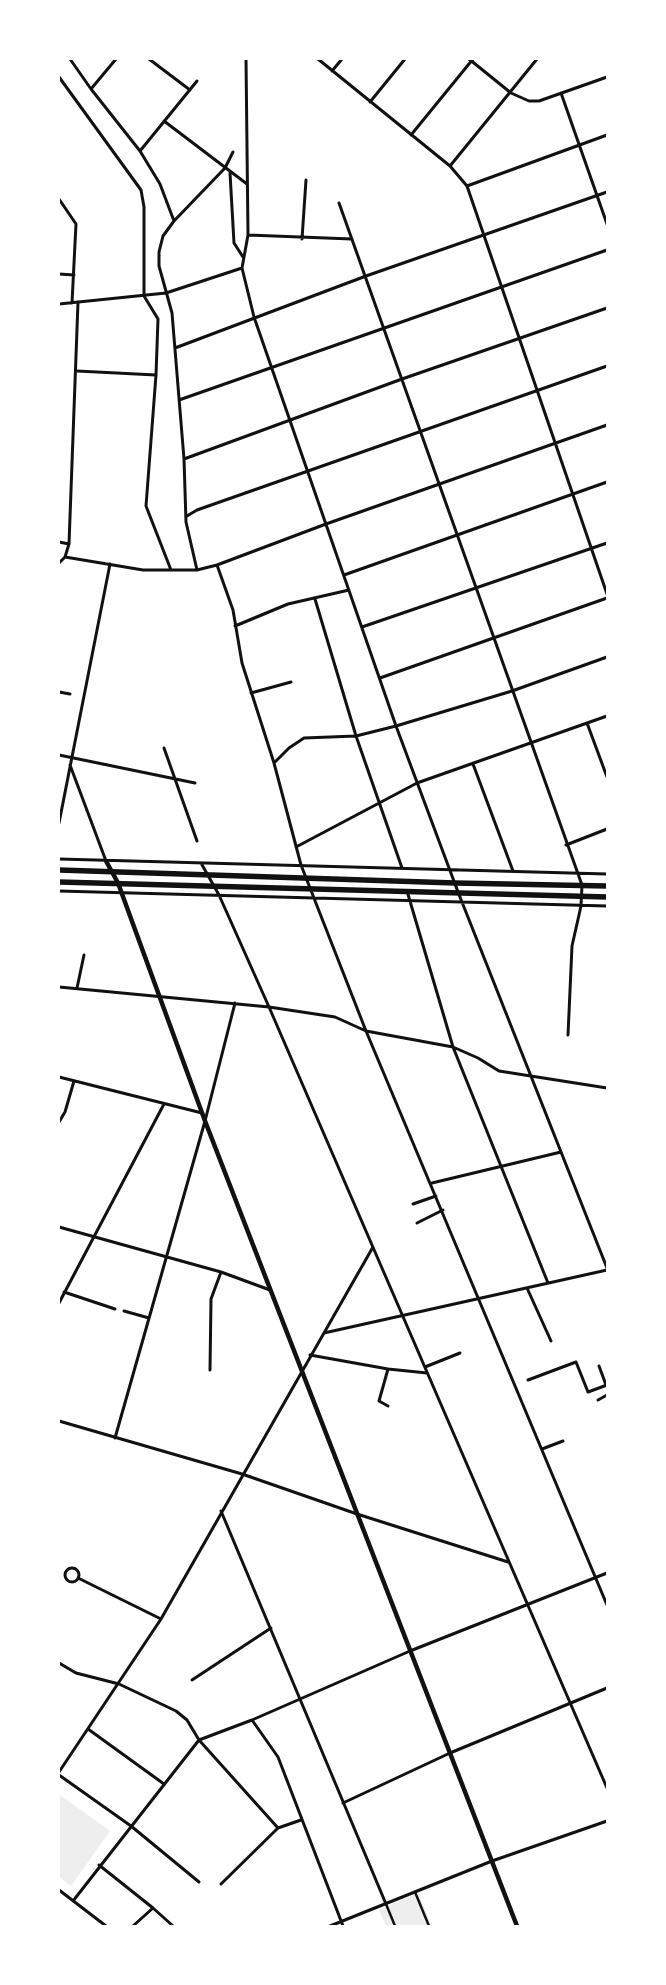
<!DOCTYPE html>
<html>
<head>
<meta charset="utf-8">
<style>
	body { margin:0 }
	#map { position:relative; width:666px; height:1985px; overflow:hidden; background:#fff; font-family:"Alegreya Sans",sans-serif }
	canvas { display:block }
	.frame { position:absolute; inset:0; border:60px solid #fff; pointer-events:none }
</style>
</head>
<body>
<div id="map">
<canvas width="666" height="1985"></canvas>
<div class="frame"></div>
</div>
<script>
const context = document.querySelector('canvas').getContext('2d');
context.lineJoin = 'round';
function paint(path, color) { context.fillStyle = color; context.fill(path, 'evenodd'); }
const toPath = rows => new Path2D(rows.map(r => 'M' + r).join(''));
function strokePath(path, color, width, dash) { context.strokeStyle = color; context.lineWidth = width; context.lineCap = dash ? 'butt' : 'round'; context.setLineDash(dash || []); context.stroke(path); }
paint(toPath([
	[60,1795,110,1831,71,1886,59,1877],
	[418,1893,432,1926,386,1926,379,1910]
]), '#eee');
strokePath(toPath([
	[415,1892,429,1926],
	[386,1904,395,1926]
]), '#111', 2.5);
strokePath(toPath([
	[70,59,91,89,140,151,160,184,174,221],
	[149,59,190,90],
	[246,59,248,235,242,268,254,317,396,726,458,892,607,1268],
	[318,59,450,166,467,186,607,594],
	[469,59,511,93,529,101,539,101,607,77],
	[332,71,342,59],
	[59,77,141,190,144,207,144,296,158,319,156,375,146,506,171,570],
	[91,89,116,59],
	[561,93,607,224],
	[370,102,405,59],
	[164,121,247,184],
	[411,135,473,59],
	[140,151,197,81],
	[450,166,537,59],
	[230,173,234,243,243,257],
	[467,186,607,135],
	[59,199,76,224,72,303],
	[339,203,582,885,581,906,572,946,568,1035],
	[248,235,352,239],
	[302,239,306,180],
	[59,274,74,275],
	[59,304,166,293,242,268],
	[175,348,366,276,607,192],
	[77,371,156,375],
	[179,400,607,250],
	[184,459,402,379,607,308],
	[187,516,197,510,607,366],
	[59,542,69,544],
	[65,557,143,570,197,570,217,565,326,524,607,425],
	[65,557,69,544,78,302],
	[59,563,65,557],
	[217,565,233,610,242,663,274,763,301,865,366,1031,607,1605],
	[197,570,186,522,184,459,172,313,159,266,159,252,163,236,174,221,225,168,233,152],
	[344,575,607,482],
	[315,599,356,736,402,868],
	[235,626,288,604,349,590],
	[362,627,607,543],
	[380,678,607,598],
	[59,692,70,694],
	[251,693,291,682],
	[587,723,607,777],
	[164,748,197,841],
	[59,755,195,783],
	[274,763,289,748,304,738,356,736,396,726,512,691,607,657],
	[473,764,513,871],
	[70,765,106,861],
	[59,823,110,564],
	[566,845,607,829],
	[296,847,417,783,607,716],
	[59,859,607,874],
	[201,863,219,895,269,1007,607,1788],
	[59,891,607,906],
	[407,891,453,1047,548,1283],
	[59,987,269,1007,335,1017,366,1031,453,1047,478,1058,499,1071,607,1088],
	[77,988,84,955],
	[59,1077,202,1113],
	[59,1122,65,1112,74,1081],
	[432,1183,561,1152],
	[413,1204,436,1196],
	[417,1223,443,1210],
	[59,1227,221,1272,270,1290],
	[527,1288,551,1341],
	[64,1292,115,1309],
	[59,1303,164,1104],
	[124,1311,149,1318],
	[324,1333,607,1270],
	[310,1355,388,1369,427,1373],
	[599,1366,606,1385],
	[425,1367,460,1353],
	[210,1370,211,1299,221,1272],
	[528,1380,576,1362,588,1392,607,1385],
	[598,1400,607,1395],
	[388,1406,379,1401,388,1369],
	[59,1421,242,1474,357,1514,508,1562],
	[115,1438,205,1121,235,1003],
	[542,1449,563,1441],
	[221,1511,386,1904],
	'65 1575a7 7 0 1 1 14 0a7 7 0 1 1-14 0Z',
	[78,1578,161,1619],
	[59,1663,76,1673,119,1684,176,1711,187,1720,199,1740,278,1828],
	[192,1680,271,1628],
	[252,1720,278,1757,343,1926],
	[88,1729,164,1784],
	[59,1772,161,1619,373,1247],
	[59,1775,131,1826,199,1882],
	[343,1803,450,1753,607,1688],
	[99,1865,153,1908,173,1926],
	[221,1884,278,1828,301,1820],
	[59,1890,106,1926],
	[73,1901,199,1740,252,1720,410,1651,607,1573],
	[133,1926,153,1908],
	[330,1926,492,1861,607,1821]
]), '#111', 3);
strokePath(toPath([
	[106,861,118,883,205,1121,517,1926]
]), '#111', 4.5);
strokePath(toPath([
	[59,870,455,883,607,886],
	[59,882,607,897]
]), '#111', 5.5);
</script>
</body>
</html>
